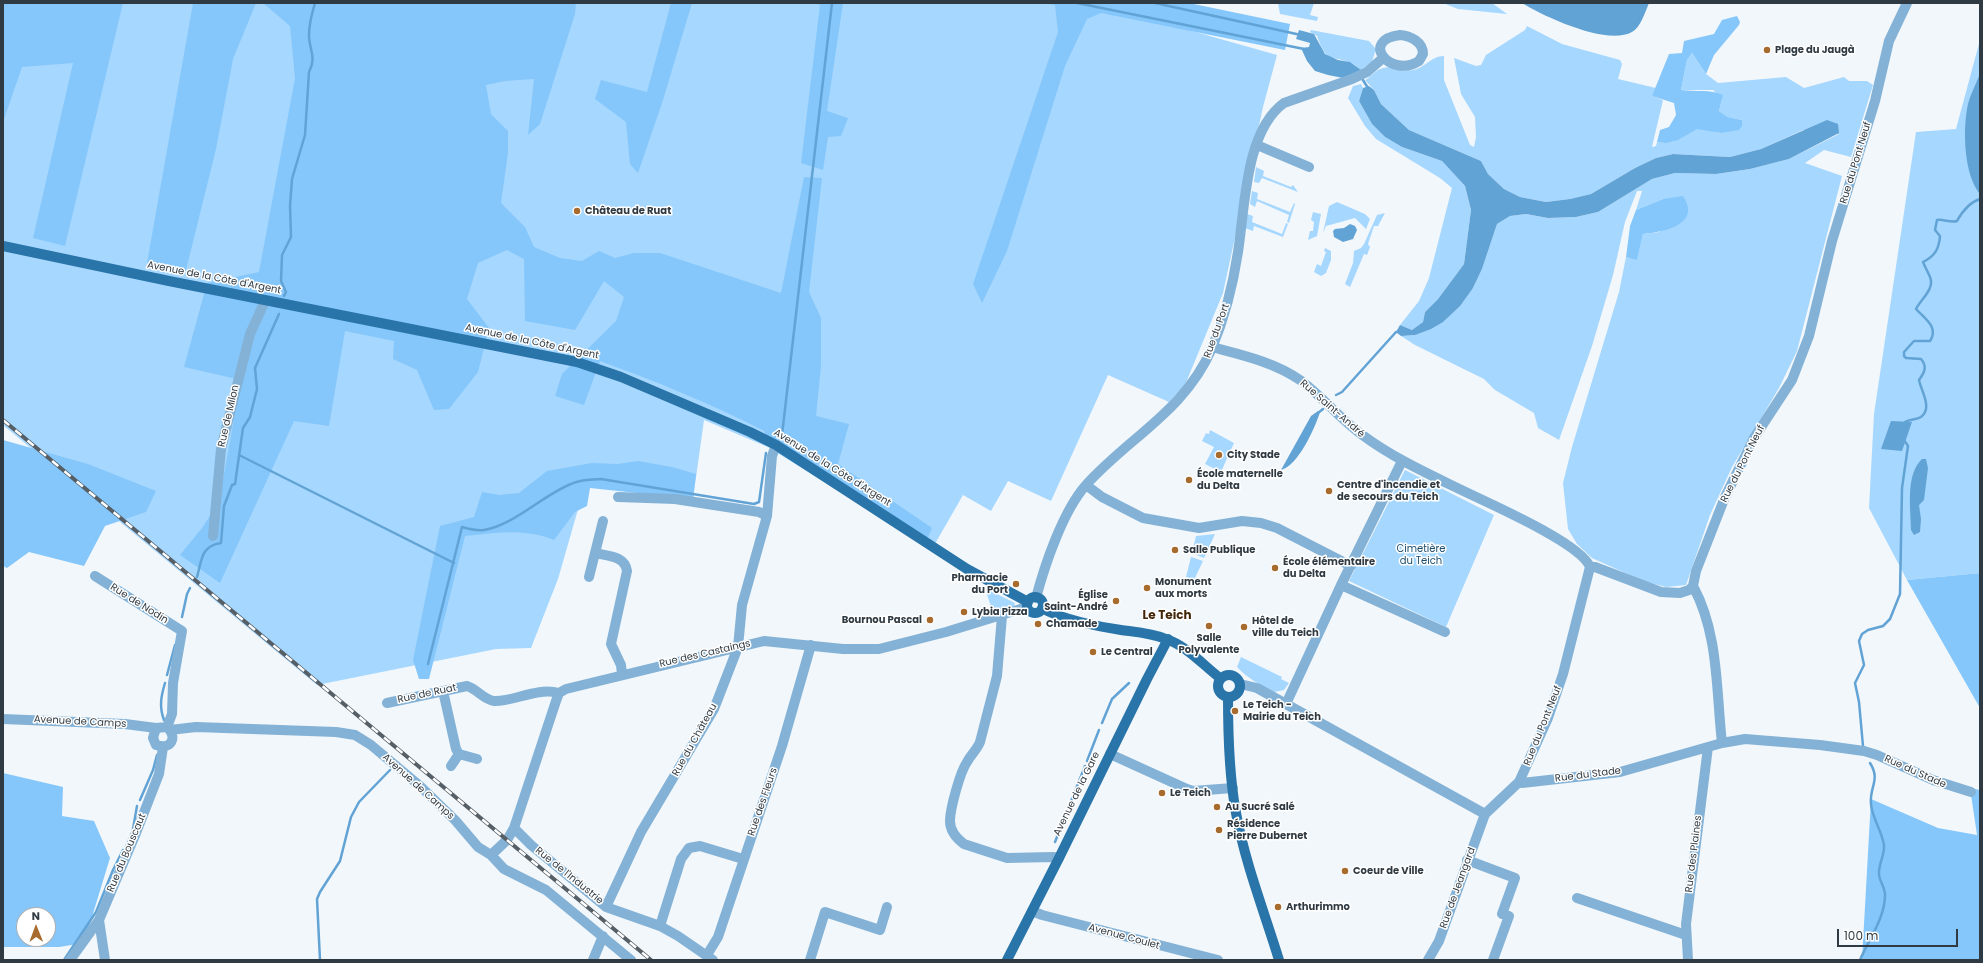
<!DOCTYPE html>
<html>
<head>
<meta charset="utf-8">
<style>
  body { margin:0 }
  #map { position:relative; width:1983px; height:963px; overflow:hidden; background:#f2f7fb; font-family:Poppins,sans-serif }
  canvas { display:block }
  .frame { position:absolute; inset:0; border:4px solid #303a42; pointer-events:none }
  .north { position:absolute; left:16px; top:907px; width:40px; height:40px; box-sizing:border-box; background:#fff; border:1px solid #acb0b3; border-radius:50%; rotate:359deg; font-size:11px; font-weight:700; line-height:16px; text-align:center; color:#303a42 }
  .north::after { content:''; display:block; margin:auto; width:14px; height:18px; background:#a76b2e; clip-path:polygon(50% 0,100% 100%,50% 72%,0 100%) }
  .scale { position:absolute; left:1837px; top:929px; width:121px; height:18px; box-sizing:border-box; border:2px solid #303a42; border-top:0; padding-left:5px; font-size:12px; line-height:14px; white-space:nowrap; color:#303a42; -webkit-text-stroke:3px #fff; paint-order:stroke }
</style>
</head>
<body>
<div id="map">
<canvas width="1983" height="963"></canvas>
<div class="frame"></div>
<div class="north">N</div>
<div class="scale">100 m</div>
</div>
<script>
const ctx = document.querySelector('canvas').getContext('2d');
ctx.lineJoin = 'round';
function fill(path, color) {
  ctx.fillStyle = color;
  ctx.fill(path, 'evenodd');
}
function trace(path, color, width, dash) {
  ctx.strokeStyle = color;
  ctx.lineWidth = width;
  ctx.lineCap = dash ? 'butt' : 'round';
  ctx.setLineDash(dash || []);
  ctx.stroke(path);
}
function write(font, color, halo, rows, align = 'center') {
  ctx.font = font + ' Poppins,sans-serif';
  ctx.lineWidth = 3;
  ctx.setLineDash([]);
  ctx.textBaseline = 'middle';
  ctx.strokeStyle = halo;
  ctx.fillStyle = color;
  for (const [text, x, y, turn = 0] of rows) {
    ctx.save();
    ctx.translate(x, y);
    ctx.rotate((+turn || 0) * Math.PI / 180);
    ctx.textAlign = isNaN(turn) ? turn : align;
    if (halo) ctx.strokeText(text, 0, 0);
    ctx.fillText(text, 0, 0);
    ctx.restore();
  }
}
const green = new Path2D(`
  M3,3H1093L1277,55L1263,107L1223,293L1185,385L1169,402L1108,375L1051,501L1008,481L991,511L963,495L932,549L770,448L704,420L693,499L585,485L558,579L531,648L496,649L317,685L3,425Z
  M1278,3H1314L1310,15L1318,17L1317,21L1280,14Z
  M1443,3H1492L1507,14L1458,9Z
  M1527,26L1562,44L1620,60L1622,64L1618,79L1656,88L1652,96L1663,100L1652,147L1656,146L1657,142C1680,144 1680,133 1696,129C1702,128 1714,132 1721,133L1742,120L1728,117L1719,111L1722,99L1713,90H1681L1687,60L1692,53L1706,74L1718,83L1786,77L1804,88L1844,77L1849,81H1867L1873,85L1851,157L1824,150L1805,163L1842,176L1797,351L1779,388L1732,467L1710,515L1686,585L1666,587L1643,581L1592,558L1577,544L1568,529L1563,483L1572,447L1619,292L1626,257L1637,259L1643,234L1660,232L1663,199L1636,210L1642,191H1637L1625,222L1613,275L1592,346L1559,440L1538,428L1534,413L1495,390L1484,379L1415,345L1401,336L1415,335L1473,288L1482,269L1497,224L1510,216L1526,214L1548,218L1576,217L1598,212L1652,179L1675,173L1716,174L1750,169L1789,159L1839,134L1803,130L1761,149L1730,157L1673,154L1656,158L1635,168L1591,194L1570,199L1546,202L1520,197L1504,189L1488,174L1481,161L1409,130L1381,104L1374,90L1365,80C1371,77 1375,70 1383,68C1392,65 1403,72 1413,70C1425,68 1431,56 1444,56V80L1470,145L1474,147L1476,137L1475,117L1461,94L1454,58L1476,66L1481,65L1486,55L1525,30Z
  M1311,30L1369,41L1376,49L1372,62L1361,70C1357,68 1356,65 1351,63C1329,54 1327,64 1317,36L1310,32Z
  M1980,40V573L1907,580L1869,508L1874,414L1916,132L1956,129Z
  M1361,84L1363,88L1359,101L1372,124L1385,137L1402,147L1442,161L1465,186L1471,210L1464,264L1438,299L1425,312L1423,322L1412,330L1400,325L1419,301L1429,278L1452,188L1440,178L1376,139L1365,126L1348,98L1353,86Z
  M1256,167L1264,171L1263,176L1291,187L1293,185L1298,192L1262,178L1259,183L1254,182Z
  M1252,191L1258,193L1257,199L1290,212L1294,203L1295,204L1289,223L1287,222L1289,215L1257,201L1255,207L1250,204Z
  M1337,202L1365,214L1370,219L1366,229L1355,218L1326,226L1323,233L1329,206Z
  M1313,212L1321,214L1317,236L1308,240L1310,231H1313L1314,222L1311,220Z
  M1385,213L1378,226H1374L1368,244L1370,247L1367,255L1364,254L1350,287L1345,284L1353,263L1354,251L1361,248L1364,244L1377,215Z
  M1247,214L1253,216L1252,222L1282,234L1286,223L1288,224L1283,237L1254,226L1253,231L1245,228Z
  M1325,248L1331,251V260L1326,273L1321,276L1314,272L1317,264L1321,266L1326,252L1324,251Z
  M1210,430L1234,443L1221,472L1205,464L1214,447L1202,441L1206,433L1209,434Z
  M1405,470L1494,515L1446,627L1349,581Z
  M1215,534L1204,558L1192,553L1196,536Z
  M1191,557L1203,561L1194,580L1186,577Z
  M985,588L1015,603L1014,606L993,613Z
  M1241,657L1282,677L1281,679L1289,683L1284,690L1274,692C1261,685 1248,679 1237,667Z`);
const forest = new Path2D(`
  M3,3H123L65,246L33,238L73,63L22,67L3,122Z
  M193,3H256L233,59L216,149L186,270L147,263Z
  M263,3H576L575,14L540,124L528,135L534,79L505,81L486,85L491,114L508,131V153L501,203L525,227L534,247L560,258L582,261L599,251L615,258L634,253H660L781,293L804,177L822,178L809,292L821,318V366L816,416L849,424L838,464L932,528L925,545L770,448L764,431C712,404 655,381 600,361L584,405L555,396L562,374L616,321L624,297L604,281L575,330L525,321L524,259L507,250L478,263L467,299L489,328L478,372L449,409L434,410L417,370L393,359L394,341L345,331L329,426L294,421L220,583L180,555L202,528L219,502L241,380L184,367L207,283L259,272L295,78L290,26Z
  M671,3H692L663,100L638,173L630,164L626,122L595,99L601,80L647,92Z
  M814,3H843L827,111L848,118L841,136L828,137L823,170L801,163L820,5Z
  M1044,3H1189L1290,24L1285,50L1101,13L1087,19L1065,66L1007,251L982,303L973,284L1058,32L1055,5Z
  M1737,16L1740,22L1739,25L1714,55L1706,74L1692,53L1687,60L1681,90C1696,92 1710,89 1723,95L1719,111L1728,117L1742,120V126L1739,130L1721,133L1697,129L1678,140L1666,143L1657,142L1660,130L1669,127L1676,115L1674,103L1652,96L1669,54L1682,53L1684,41L1714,34L1722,20Z
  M1683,196C1702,225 1663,232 1643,234L1637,260L1626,257L1630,226L1636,210L1663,199Z
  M3,440L88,464L156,491L146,512L105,526L84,566L29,552L7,568L3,566Z
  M638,461L672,467L696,474L693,499L590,488L587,506L575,512L554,540C525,528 496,533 465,536L429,679H419L413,660L440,526L474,517L482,492L499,495L519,493L547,471L592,463L618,464Z
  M1980,573V708L1907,580Z
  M3,773L63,787L62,816L94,821L110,858L84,943L59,947H3ZM24,915H48V939H24Z
  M1970,788L1980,790V960H1862L1871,799L1938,828L1977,835Z`);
const water = new Path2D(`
  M1522,3H1649C1645,12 1641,27 1632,32C1607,46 1545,17 1522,3Z
  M1299,30L1314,34L1325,54L1338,60L1350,62L1361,70L1343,78L1328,75L1315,71L1307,61L1301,48L1309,47L1310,43L1296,39Z
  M1980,73V194C1964,175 1963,132 1967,109C1969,96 1976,85 1980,73Z
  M1369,86L1374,90L1381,104L1409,130L1481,161L1488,174L1504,189L1520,197L1546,202L1570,199L1591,194L1635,168L1656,158L1673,154L1730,157L1761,149L1827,120L1838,124L1839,133L1789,159L1750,169L1716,174L1675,173L1652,179L1598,212L1576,217L1548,218L1526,214L1510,216L1497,224L1482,269L1473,288L1460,306L1443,322L1431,329L1415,335L1401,336L1396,332L1400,325L1412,330L1423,322L1425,312L1438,299L1464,264L1471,210L1465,186L1442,161L1402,147L1385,137L1372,124L1359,101L1363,88Z
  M1350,224L1355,226L1357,230L1353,239L1343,242L1334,237L1333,231L1335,229L1344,228Z
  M1318,411L1320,412C1315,428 1298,466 1281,470L1311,416Z
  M1891,421L1912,422L1902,451L1881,449Z
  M1922,459H1926L1928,468L1924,500L1919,505L1921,519L1920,532L1914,535L1911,530C1911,509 1905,475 1922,459Z`);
const stream = new Path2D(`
  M1077,3L1304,49
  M1155,3L1301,35
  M1361,77L1368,88
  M284,296L286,292L281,281L282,255L291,237L290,206L292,179L305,135L309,72C317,57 309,50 309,35C309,24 312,13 315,3
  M1336,395L1342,392L1396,332H1398
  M1318,413L1323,409
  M1905,422C1910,419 1916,420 1921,417C1933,408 1921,391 1919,380C1924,373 1928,367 1921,359L1906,358L1904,356V352L1914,341H1930C1939,327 1925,319 1916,309C1921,299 1935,289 1930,277C1928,272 1925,267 1923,262C1935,256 1939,249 1940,236L1935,230L1937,220C1944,219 1950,223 1957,221C1962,212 1970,202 1980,199
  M782,435L832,3
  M239,455L454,563
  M197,577C202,559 201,546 221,543L224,506L232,485L235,484L243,428L250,417L257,389L255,368L279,314
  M182,617L187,594L190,588
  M428,664L462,527C469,529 476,531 484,530C514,525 543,495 571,484C581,479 590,480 601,479L754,504L759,502L766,453
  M167,675L175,645
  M164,720C159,707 161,696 165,683
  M1102,723L1112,699L1129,683
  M1863,746L1859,702L1855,683L1864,665L1859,641L1862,634L1868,630L1883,626L1890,619L1900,594L1902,488L1908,446L1904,440
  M1087,761L1099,730
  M140,800L153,770L157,755
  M133,829L137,806
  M1055,842L1085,766
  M64,960L96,912L113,870L123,850
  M320,960L317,899L320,892L340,861L351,817L359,802L390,770
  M1860,960C1869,939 1885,918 1885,895C1885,886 1878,880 1879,872C1879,863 1885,854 1884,845C1882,831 1872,818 1871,804C1869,787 1881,780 1870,763`);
const minor = new Path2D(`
  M1400,35C1411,36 1423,42 1423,54L1419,61C1390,79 1359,40 1400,35Z
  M1257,145L1309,167
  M1212,347C1242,355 1274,362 1300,380C1322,396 1339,418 1361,434C1389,455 1420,470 1451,485C1479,499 1581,542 1590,567
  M1086,485L1102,497L1143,518L1199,528L1242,521L1261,523L1277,528L1351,566
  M618,497L675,499L759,512L767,516
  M213,536L221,449L250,334L265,301
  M595,553C608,556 625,556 627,571L611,644L621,665L622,674
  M1590,567H1595L1661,592L1680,593L1689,590L1693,586L1696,571L1725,497L1754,438L1792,380L1809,336L1832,241L1875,101L1889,41L1907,3
  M95,576L182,631L173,683L172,714L167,727
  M589,577L603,521
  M1341,585L1445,632
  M1693,586C1719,634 1716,690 1722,743
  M1036,598C1045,564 1063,511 1086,485C1129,437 1185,411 1212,348C1225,317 1233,285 1238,252C1245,208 1245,131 1284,103L1352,79L1367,72L1383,58
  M1002,616L997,676L980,742C977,750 971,754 967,762C960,772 950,809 950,821C950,830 956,838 964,844L1007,858L1053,857L1059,858
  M1240,684L1257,688L1485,814
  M443,691L456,749L459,754L477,759
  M387,703L467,686C477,689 484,700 494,701C514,702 536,687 559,693
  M1286,704L1341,585L1402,461
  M3,719L125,724L156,728L167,727C178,738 171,750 156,745L153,738L156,728
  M170,730L196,727L336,732L355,735L371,745L420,786L455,820L478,847L491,855L504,869L546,890L631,960
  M1110,754L1187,789L1193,791L1233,788
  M451,766L459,754
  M1519,782L1522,783L1620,772L1722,743L1745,739L1820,745L1864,751L1877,755L1933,780L1971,792
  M514,828L531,845L606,907L660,926L678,936L713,960
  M491,855L507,840L514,828L556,701L559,693L566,689L764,641L843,649H879L946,632L1027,607
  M1467,860L1515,878L1502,914L1509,916L1493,960
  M1577,898L1686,935
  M606,907L641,832L714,709L738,647L742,605L767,516L772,456L776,445
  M1032,911L1042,915L1218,960
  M660,926L681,859L689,848L700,846L743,859
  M707,955L718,937L782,746L811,645
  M70,960L99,920
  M105,960L99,920L136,833L159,774L163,747
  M593,960L603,936
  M810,960L825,912L880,930L887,907
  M1428,960L1439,941L1485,814L1519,782L1548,718L1563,674L1590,567
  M1688,960L1686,924L1708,747`);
const major = new Path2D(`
  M3,246L169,281L577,362L621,377L750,432L776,445L967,569L1028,602
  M1027 605a8 8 0 1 1 16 0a8 8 0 1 1-16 0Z
  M1042,608C1060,619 1100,627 1121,630C1136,632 1152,633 1166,639C1187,646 1203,665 1220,678
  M1218 686a11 11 0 1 1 22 0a11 11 0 1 1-22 0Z
  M1228,697C1228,735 1229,776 1236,813C1245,863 1264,911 1279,960
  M1007,960L1059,858L1147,679L1168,639`);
const rail = new Path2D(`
  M3,420L651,960`);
const markers = [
  [1767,50,4,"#a76b2e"],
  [577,211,4,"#a76b2e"],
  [1219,455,4,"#a76b2e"],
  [1189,480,4,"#a76b2e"],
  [1329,491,4,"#a76b2e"],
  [1175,550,4,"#a76b2e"],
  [1275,568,4,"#a76b2e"],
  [1016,584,4,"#a76b2e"],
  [1147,588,4,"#a76b2e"],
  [1116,601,4,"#a76b2e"],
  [964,612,4,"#a76b2e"],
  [930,620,4,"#a76b2e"],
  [1038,624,4,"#a76b2e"],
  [1209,626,4,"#a76b2e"],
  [1244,627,4,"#a76b2e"],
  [1093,652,4,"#a76b2e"],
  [1235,711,4,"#a76b2e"],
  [1162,793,4,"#a76b2e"],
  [1217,807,4,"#a76b2e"],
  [1219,830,4,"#a76b2e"],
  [1345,871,4,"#a76b2e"],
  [1278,907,4,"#a76b2e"]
];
const poiNames = [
  ["Plage du Jaugà",1775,50],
  ["Château de Ruat",585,211],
  ["City Stade",1227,455],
  ["École maternelle",1197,474],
  ["du Delta",1197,486],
  ["Centre d'incendie et",1337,485],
  ["de secours du Teich",1337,497],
  ["Salle Publique",1183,550],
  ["École élémentaire",1283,562],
  ["du Delta",1283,574],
  ["Pharmacie",1008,578,"right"],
  ["du Port",1008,590,"right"],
  ["Monument",1155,582],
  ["aux morts",1155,594],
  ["Église",1108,595,"right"],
  ["Saint-André",1108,607,"right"],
  ["Lybia Pizza",972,612],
  ["Bournou Pascal",922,620,"right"],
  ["Hôtel de",1252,621],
  ["ville du Teich",1252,633],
  ["Chamade",1046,624],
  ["Salle",1209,638,"center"],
  ["Polyvalente",1209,650,"center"],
  ["Le Central",1101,652],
  ["Le Teich -",1243,705],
  ["Mairie du Teich",1243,717],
  ["Le Teich",1170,793],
  ["Au Sucré Salé",1225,807],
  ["Résidence",1227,824],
  ["Pierre Dubernet",1227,836],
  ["Coeur de Ville",1353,871],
  ["Arthurimmo",1286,907]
];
const streetNames = [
  ["Rue du Pont Neuf",1856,163,-73],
  ["Avenue de la Côte d'Argent",214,278,11],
  ["Rue du Port",1217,331,-70],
  ["Avenue de la Côte d'Argent",532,342,12],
  ["Rue Saint-André",1332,409,41],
  ["Rue de Milon",229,416,-77],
  ["Rue du Pont Neuf",1743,464,-63],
  ["Avenue de la Côte d'Argent",832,468,32],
  ["Rue de Nodin",139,604,32],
  ["Rue des Castaings",705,654,-13],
  ["Rue de Ruat",427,694,-12],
  ["Avenue de Camps",80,722,3],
  ["Rue du Pont Neuf",1543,726,-68],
  ["Rue du Château",695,740,-61],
  ["Rue du Stade",1915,772,24],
  ["Rue du Stade",1588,775,-7],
  ["Avenue de Camps",418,787,42],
  ["Avenue de la Gare",1077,794,-64],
  ["Rue des Fleurs",763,802,-71],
  ["Rue du Bouscaut",127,853,-67],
  ["Rue des Plaines",1694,854,-83],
  ["Rue de l'Industrie",569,876,39],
  ["Rue de Jeangard",1458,888,-70],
  ["Avenue Coulet",1124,937,15]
];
const parkNames = [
  ["Cimetière",1421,549],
  ["du Teich",1421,561]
];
const quarterNames = [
  ["Le Teich",1167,616]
];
fill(green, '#a6d7ff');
fill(forest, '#85c7fb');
fill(water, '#62a3d5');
trace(stream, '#62a3d5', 2.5);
trace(minor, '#84b2d6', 10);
trace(major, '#2974a8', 10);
trace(rail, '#565f66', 4);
trace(rail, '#fff', 2.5, [8]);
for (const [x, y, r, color] of markers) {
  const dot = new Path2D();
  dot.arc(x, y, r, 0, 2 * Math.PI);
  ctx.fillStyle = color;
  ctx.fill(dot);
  trace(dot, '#fff', 1.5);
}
write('bold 10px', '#303a42', '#fff', poiNames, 'left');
write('10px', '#303a42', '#fff', streetNames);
write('10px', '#1b4c6e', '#fff', parkNames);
write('bold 12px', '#432608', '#fff', quarterNames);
</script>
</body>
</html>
